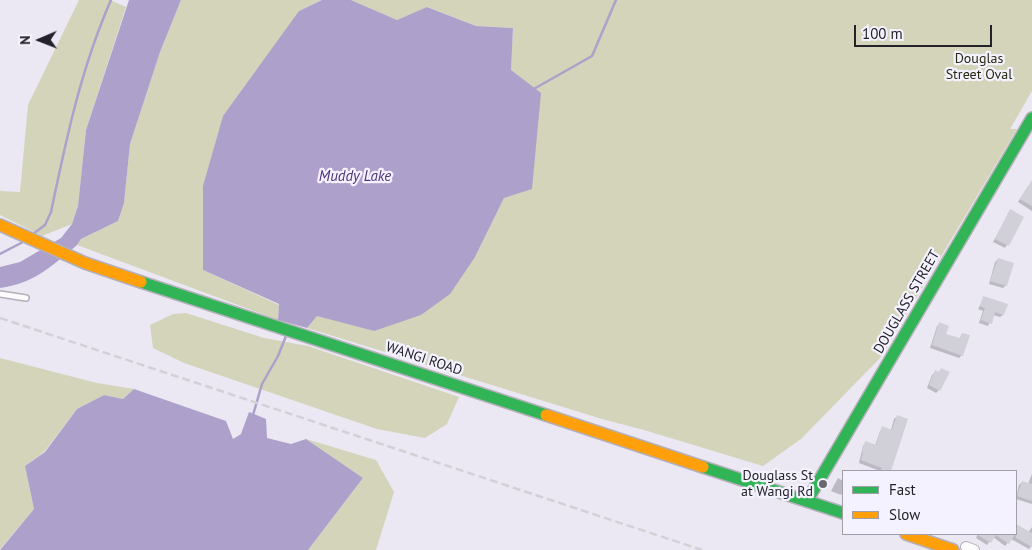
<!DOCTYPE html>
<html>
<head>
<meta charset="utf-8">
<style>
  body { margin:0 }
  #map { position:relative; width:1032px; height:550px; overflow:hidden; background:#ebe8f4; font-family:"PT Sans",sans-serif }
  canvas { display:block }
  .legend { position:absolute; left:842px; top:470px; width:175px; height:65px; box-sizing:border-box; background:#f5f2ff; border:1px solid #a19ea9; margin:0; padding:6px 9px; list-style:none; font-size:15px; color:#232129 }
  .legend li { display:flex; align-items:center; gap:10px; height:25px }
  .legend b { width:25px; border:1px solid #a19ea9 }
  .north { position:absolute; left:15px; top:15px; width:50px; height:50px; -webkit-text-stroke:4px #f5f2ff; paint-order:stroke; rotate:269deg; font-size:14px; font-weight:700; line-height:20px; text-align:center; color:#232129 }
  .north::after { content:''; display:block; margin:auto; width:18px; height:22px; background:#232129; clip-path:polygon(50% 0,100% 100%,50% 72%,0 100%) }
  .scale { position:absolute; left:854px; top:25px; width:138px; height:22px; box-sizing:border-box; border:2px solid #232129; border-top:0; padding-left:6px; font-size:15px; line-height:18px; white-space:nowrap; color:#232129; -webkit-text-stroke:4px #f5f2ff; paint-order:stroke }
</style>
</head>
<body>
<div id="map">
<canvas width="1032" height="550"></canvas>
<ul class="legend">
<li><b style="height:6px;background:#30b455"></b>Fast</li>
<li><b style="height:6px;background:#ff9f0a"></b>Slow</li>
</ul>
<div class="north">N</div>
<div class="scale">100 m</div>
</div>
<script>
const ctx = document.querySelector('canvas').getContext('2d');
ctx.lineJoin = 'round';
function fill(path, color) {
  ctx.fillStyle = color;
  ctx.fill(path, 'evenodd');
}
function trace(path, color, width, dash) {
  ctx.strokeStyle = color;
  ctx.lineWidth = width;
  ctx.lineCap = dash ? 'butt' : 'round';
  ctx.setLineDash(dash || []);
  ctx.stroke(path);
}
function write(font, color, halo, rows, align = 'center') {
  ctx.font = font + ' "PT Sans",sans-serif';
  ctx.lineWidth = 4.5;
  ctx.setLineDash([]);
  ctx.textBaseline = 'middle';
  ctx.strokeStyle = halo;
  ctx.fillStyle = color;
  for (const [text, x, y, turn = 0] of rows) {
    ctx.save();
    ctx.translate(x, y);
    ctx.rotate((+turn || 0) * Math.PI / 180);
    ctx.textAlign = isNaN(turn) ? turn : align;
    if (halo) ctx.strokeText(text, 0, 0);
    ctx.fillText(text, 0, 0);
    ctx.restore();
  }
}
const green = new Path2D(`
  M79,0H110L126,7L86,130L78,206L72,224L42,236L0,215V191L20,192L28,105Z
  M181,0H322L299,11L203,270L279,305L278,320L77,245L81,239L118,221L124,203L130,144L160,52Z
  M351,0H1032V91L1010,129H1017L881,357L801,439L763,466L644,430L602,419L307,328L317,315L374,331L475,257L504,198L513,28L476,26L428,7L397,20Z
  M186,313L264,338L308,346L459,397L447,424L425,438L377,429L184,363L153,348L150,325L173,314Z
  M0,358L97,383L134,389L123,399L104,395L77,409L44,452L25,466L34,509L0,549Z
  M306,439L376,460L394,492L376,550H308L363,478Z`);
const water = new Path2D(`
  M129,0H181L160,52L130,144L124,203L118,221L81,239L77,245C52,266 33,284 0,288V267L20,262L61,238L72,224L78,206L86,130Z
  M322,0H351L397,20L427,7L476,26L513,28L511,70L541,93L532,189L504,198L475,257L450,294L421,315L374,331L317,316L307,328L278,320L279,304L203,270V186L223,116L299,11Z
  M134,389L226,421L233,439L241,434L249,412L266,419L267,438L291,444L306,439L363,478L308,550H0L34,509L25,466L45,452L77,409L104,395L123,399Z`);
const shadow = new Path2D(`
  M1032,185V211L1018,202L1028,186Z
  M1010,211L1023,217L1005,248L993,242Z
  M998,259L1006,285L1003,288L989,284L995,262Z
  M984,298L1003,315L1000,317L993,315L988,326L979,323L983,311L978,309Z
  M940,324L945,335L959,339L962,334V355L959,358L930,348L937,326Z
  M941,370L939,390L936,393L927,388L932,375L935,372L937,373Z
  M897,417L906,419L890,471H880L859,463L863,446L866,443L875,446L880,431L883,428L891,430L894,419Z
  M1032,474V504L1016,499L1019,485L1022,482L1028,484Z
  M838,478L843,481V493L841,495L831,491Z
  M1016,526L1028,533L1032,527V545L1029,549L1011,539L1005,546L993,537L987,545L976,538L978,534H1016Z`);
const stream = new Path2D(`
  M532,90L592,56L616,0
  M33,234L45,225L51,212C66,140 81,68 111,0
  M0,254L23,242
  M253,415L262,384L278,356L286,336`);
const building = new Path2D(`
  M1032,180V206L1020,199Z
  M1010,209L1024,217L1009,246L995,239Z
  M998,258L1014,263L1007,286L990,281Z
  M983,296L1008,304L1004,315L995,312L992,324L981,320L985,308L980,306Z
  M939,322L949,326L946,334L960,338L962,333L970,335L963,356L932,345Z
  M941,368L950,372L940,391L929,385L935,370L939,372Z
  M897,415L908,419L891,471H880L882,468L861,460L863,452H862L865,441L876,445L882,426L892,430Z
  M1022,481L1032,484V501L1017,496Z
  M1016,524L1032,533V547L1016,538Z
  M976,534H1015L1009,544L996,535L991,543Z`);
const lane = new Path2D(`
  M0,294L26,298`);
const street = new Path2D(`
  M966,547L974,550`);
const fast = new Path2D(`
  M141,282L546,415
  M703,467L843,513
  M807,501L1032,118`);
const slow = new Path2D(`
  M0,225L85,263L141,282
  M546,415L703,467
  M906,534L953,550`);
const rail = new Path2D(`
  M0,318L702,550`);
const markers = [
  [823,484,5,"#696770"]
];
const parkNames = [
  ["Douglas",979,59],
  ["Street Oval",979,75]
];
const streetNames = [
  ["DOUGLASS STREET",907,302,-60],
  ["WANGI ROAD",424,359,18]
];
const poiNames = [
  ["Douglass St",813,476],
  ["at Wangi Rd",813,492]
];
const waterNames = [
  ["Muddy Lake",355,177]
];
fill(green, '#d3d4b9');
fill(water, '#ada1cb');
fill(shadow, '#0003');
trace(stream, '#ada1cb', 2.5);
fill(building, '#d1cfd7');
trace(lane, '#b3b0ba', 8);
trace(street, '#b3b0ba', 12);
trace(fast, '#b3b0ba', 14);
trace(slow, '#b3b0ba', 14);
trace(lane, '#fcfcfd', 5);
trace(street, '#fcfcfd', 10);
trace(fast, '#30b455', 11);
trace(slow, '#ff9f0a', 11);
trace(rail, '#d2d1d5', 2.5, [8, 4]);
for (const [x, y, r, color] of markers) {
  const dot = new Path2D();
  dot.arc(x, y, r, 0, 2 * Math.PI);
  ctx.fillStyle = color;
  ctx.fill(dot);
  trace(dot, '#f5f2ff', 2);
}
write('14px', '#292b10', '#f5f2ff', parkNames);
write('14px', '#232129', '#f5f2ff', streetNames);
write('14px', '#232129', '#f5f2ff', poiNames, 'right');
write('italic 15px', '#4c3578', '#f5f2ff', waterNames);
</script>
</body>
</html>
